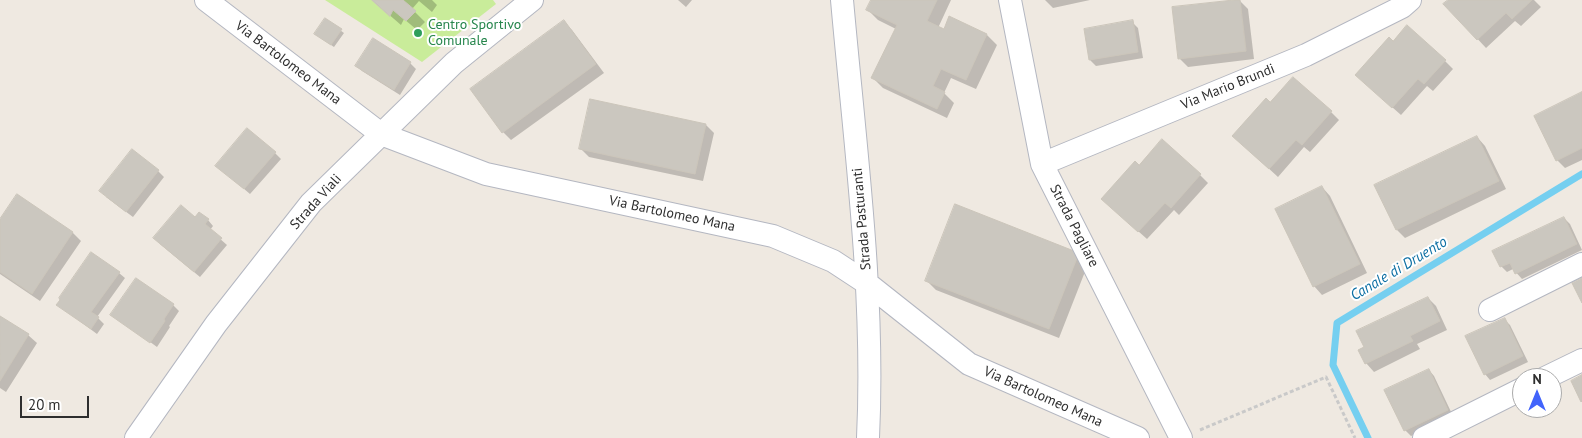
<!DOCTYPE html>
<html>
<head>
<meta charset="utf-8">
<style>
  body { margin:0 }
  #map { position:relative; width:1582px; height:438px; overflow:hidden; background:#efe9e1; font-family:"PT Sans",sans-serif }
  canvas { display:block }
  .north { position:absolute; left:1512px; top:368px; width:50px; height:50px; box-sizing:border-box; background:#fff; border:1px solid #ababab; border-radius:50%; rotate:0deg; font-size:14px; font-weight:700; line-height:20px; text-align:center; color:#2e2e2e }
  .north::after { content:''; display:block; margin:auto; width:18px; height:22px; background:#4264fb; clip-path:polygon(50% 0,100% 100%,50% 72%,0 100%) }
  .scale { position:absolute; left:20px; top:396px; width:69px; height:22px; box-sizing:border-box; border:2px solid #2e2e2e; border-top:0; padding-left:6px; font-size:15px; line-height:18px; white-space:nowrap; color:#2e2e2e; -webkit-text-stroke:4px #fff; paint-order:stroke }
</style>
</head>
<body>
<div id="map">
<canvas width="1582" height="438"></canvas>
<div class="north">N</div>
<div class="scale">20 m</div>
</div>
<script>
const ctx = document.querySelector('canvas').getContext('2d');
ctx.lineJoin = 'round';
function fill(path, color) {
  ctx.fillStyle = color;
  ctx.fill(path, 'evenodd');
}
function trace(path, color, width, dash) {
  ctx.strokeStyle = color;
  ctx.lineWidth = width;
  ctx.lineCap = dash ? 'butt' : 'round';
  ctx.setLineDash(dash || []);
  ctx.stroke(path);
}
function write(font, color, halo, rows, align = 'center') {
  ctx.font = font + ' "PT Sans",sans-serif';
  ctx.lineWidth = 4;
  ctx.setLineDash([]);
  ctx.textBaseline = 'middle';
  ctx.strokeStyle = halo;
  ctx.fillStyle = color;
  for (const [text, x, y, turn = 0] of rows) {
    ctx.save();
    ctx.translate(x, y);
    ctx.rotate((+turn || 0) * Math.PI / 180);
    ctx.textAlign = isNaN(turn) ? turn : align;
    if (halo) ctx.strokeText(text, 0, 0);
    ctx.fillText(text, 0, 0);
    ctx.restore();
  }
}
const pitch = new Path2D(`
  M325,0H493L496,4L422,62Z`);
const shadow = new Path2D(`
  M372,0H432L437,5L432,12L419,1L412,9L425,22L417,30L404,19L401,25Z
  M678,0H692L686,7Z
  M873,0H951L938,28L944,31L950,18L987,35L997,45L976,89L951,78L944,93L954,103L947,118L883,88L873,78L896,29L878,20L868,10Z
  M1045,0H1090L1053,8Z
  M1450,0H1534L1541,7L1521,26L1515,21L1486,48L1445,4Z
  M1240,1L1248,9L1254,59L1188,67L1180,59Z
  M326,20L344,33L334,47L319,37Z
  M564,22L572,30L604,73L511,140L503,132Z
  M1132,22L1138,28L1143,58L1096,66L1090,60L1085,30Z
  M373,39L410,63L416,69L400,95L362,71L357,66Z
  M1393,43L1445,61L1453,69L1433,91L1427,86L1401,115L1356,75Z
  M1582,94V160L1565,168L1557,160Z
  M1270,104L1331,112L1339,120L1310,152L1304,147L1278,177L1242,144Z
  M706,125L714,133L703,181L589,157L581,149Z
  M1477,137L1485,146L1506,189L1405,238L1397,230L1376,186Z
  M275,153L281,159L250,194L223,171Z
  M1140,167L1200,175L1208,183L1179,215L1174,210L1147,239L1111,207Z
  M158,171L164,177L133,217L106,197Z
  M1322,187L1330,196L1367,273L1322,295L1314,286Z
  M17,196L73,233L81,241L40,301L0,274V221Z
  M1564,218L1570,224L1582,250L1522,279L1513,269L1507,272L1501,266Z
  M208,220L213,226L210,230L227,245L200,277L160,244Z
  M1079,254L1088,264L1059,338L936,290L926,280Z
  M119,273L125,278L97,317L104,324L97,334L58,305Z
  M1428,298L1436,306L1447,330L1417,344L1420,349L1374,372L1366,363Z
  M173,305L179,311L169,326L170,327L157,347L112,314Z
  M0,317L28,335L37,343L6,392L0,388Z
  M1504,319L1510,325L1528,362L1490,380L1485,374Z
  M1429,370L1434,376L1453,416L1411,436L1405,430Z`);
const stream = new Path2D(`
  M1368,438L1333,365L1337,323L1582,174`);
const building = new Path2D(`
  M372,0H403L416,11L406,21L393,10L390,16Z
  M871,0H937L927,21L944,29L949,16L987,34L966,80L941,69L933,86L945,92L937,109L871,78L897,25L866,10Z
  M1234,0H1240L1246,51L1178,59L1172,7Z
  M1448,0H1532L1512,19L1506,13L1477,40L1443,4Z
  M325,18L342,29L331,45L314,34Z
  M564,20L596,64L502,133L470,89Z
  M1133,20L1138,52L1089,60L1084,29Z
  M1407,25L1446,60L1424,84L1418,79L1392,108L1355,75L1389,37L1393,41Z
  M373,38L411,62L394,90L355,66Z
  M1293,77L1332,111L1302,145L1296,140L1269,169L1232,136L1266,98L1270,102Z
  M1582,92V148L1556,161L1534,116Z
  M590,99L706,124L695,174L579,149Z
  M247,128L276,152L244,189L215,166Z
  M1477,136L1499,181L1396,230L1374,185Z
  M1162,139L1201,174L1171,208L1165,203L1138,232L1101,199L1135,161L1139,165Z
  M132,149L159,170L126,212L99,191Z
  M1322,186L1360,264L1313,287L1275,209Z
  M17,194L73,232L32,294L0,272V219Z
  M955,204L1079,253L1049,329L925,281Z
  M181,205L195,217L199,212L209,219L205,224L222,238L194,272L153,238Z
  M1564,217L1577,244L1515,274L1510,263L1500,267L1492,251Z
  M91,252L120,272L91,312L99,317L91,329L56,305L60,300L59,298Z
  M136,278L174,304L164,319L165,321L150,343L110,315Z
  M1582,278V303L1572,283Z
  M1428,297L1440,321L1410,336L1413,341L1365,364L1358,350L1364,347L1356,331Z
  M0,316L29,334L0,381Z
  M1505,318L1523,356L1484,375L1465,336Z
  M1429,369L1448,410L1404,431L1384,390Z
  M1582,375V401L1581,402L1571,381Z`);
const path = new Path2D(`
  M1200,430L1326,377L1355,438`);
const minor = new Path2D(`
  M206,0L381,134L486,174L773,236L833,261L868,284L969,364L1138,438
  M842,0C855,146 875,292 868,438
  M1010,0L1042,164L1181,438
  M1042,164L1306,55L1402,7L1410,0
  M1490,310L1582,264
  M1545,378L1582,360
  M136,438L216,324L311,203L454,63L532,0
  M1424,438L1522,389`);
const markers = [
  [418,33,5,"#2e9e5b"]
];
const leisureNames = [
  ["Centro Sportivo",428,25],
  ["Comunale",428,41]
];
const streetNames = [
  ["Via Bartolomeo Mana",288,63,37],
  ["Via Mario Brundi",1228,87,-22],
  ["Strada Viali",316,202,-48],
  ["Via Bartolomeo Mana",672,214,12],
  ["Strada Pasturanti",862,219,-95],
  ["Strada Pagliare",1074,226,63],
  ["Via Bartolomeo Mana",1043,397,24]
];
const waterNames = [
  ["Canale di Druento",1399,269,-31]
];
fill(pitch, '#c9ec9a');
fill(shadow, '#0003');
trace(stream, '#75cff0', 7);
fill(building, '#cbc7bf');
trace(building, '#cbc5ba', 1);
trace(minor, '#b4b7c1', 24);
trace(path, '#c9c9c9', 3, [4, 2.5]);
trace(minor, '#fff', 22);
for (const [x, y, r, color] of markers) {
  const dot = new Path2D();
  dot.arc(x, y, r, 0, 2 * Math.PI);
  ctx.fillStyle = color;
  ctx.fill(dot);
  trace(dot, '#fff', 2);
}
write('14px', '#27864d', '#fff', leisureNames, 'left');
write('14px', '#2e2e2e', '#fff', streetNames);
write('italic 15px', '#0d6fa3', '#fff', waterNames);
</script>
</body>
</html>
